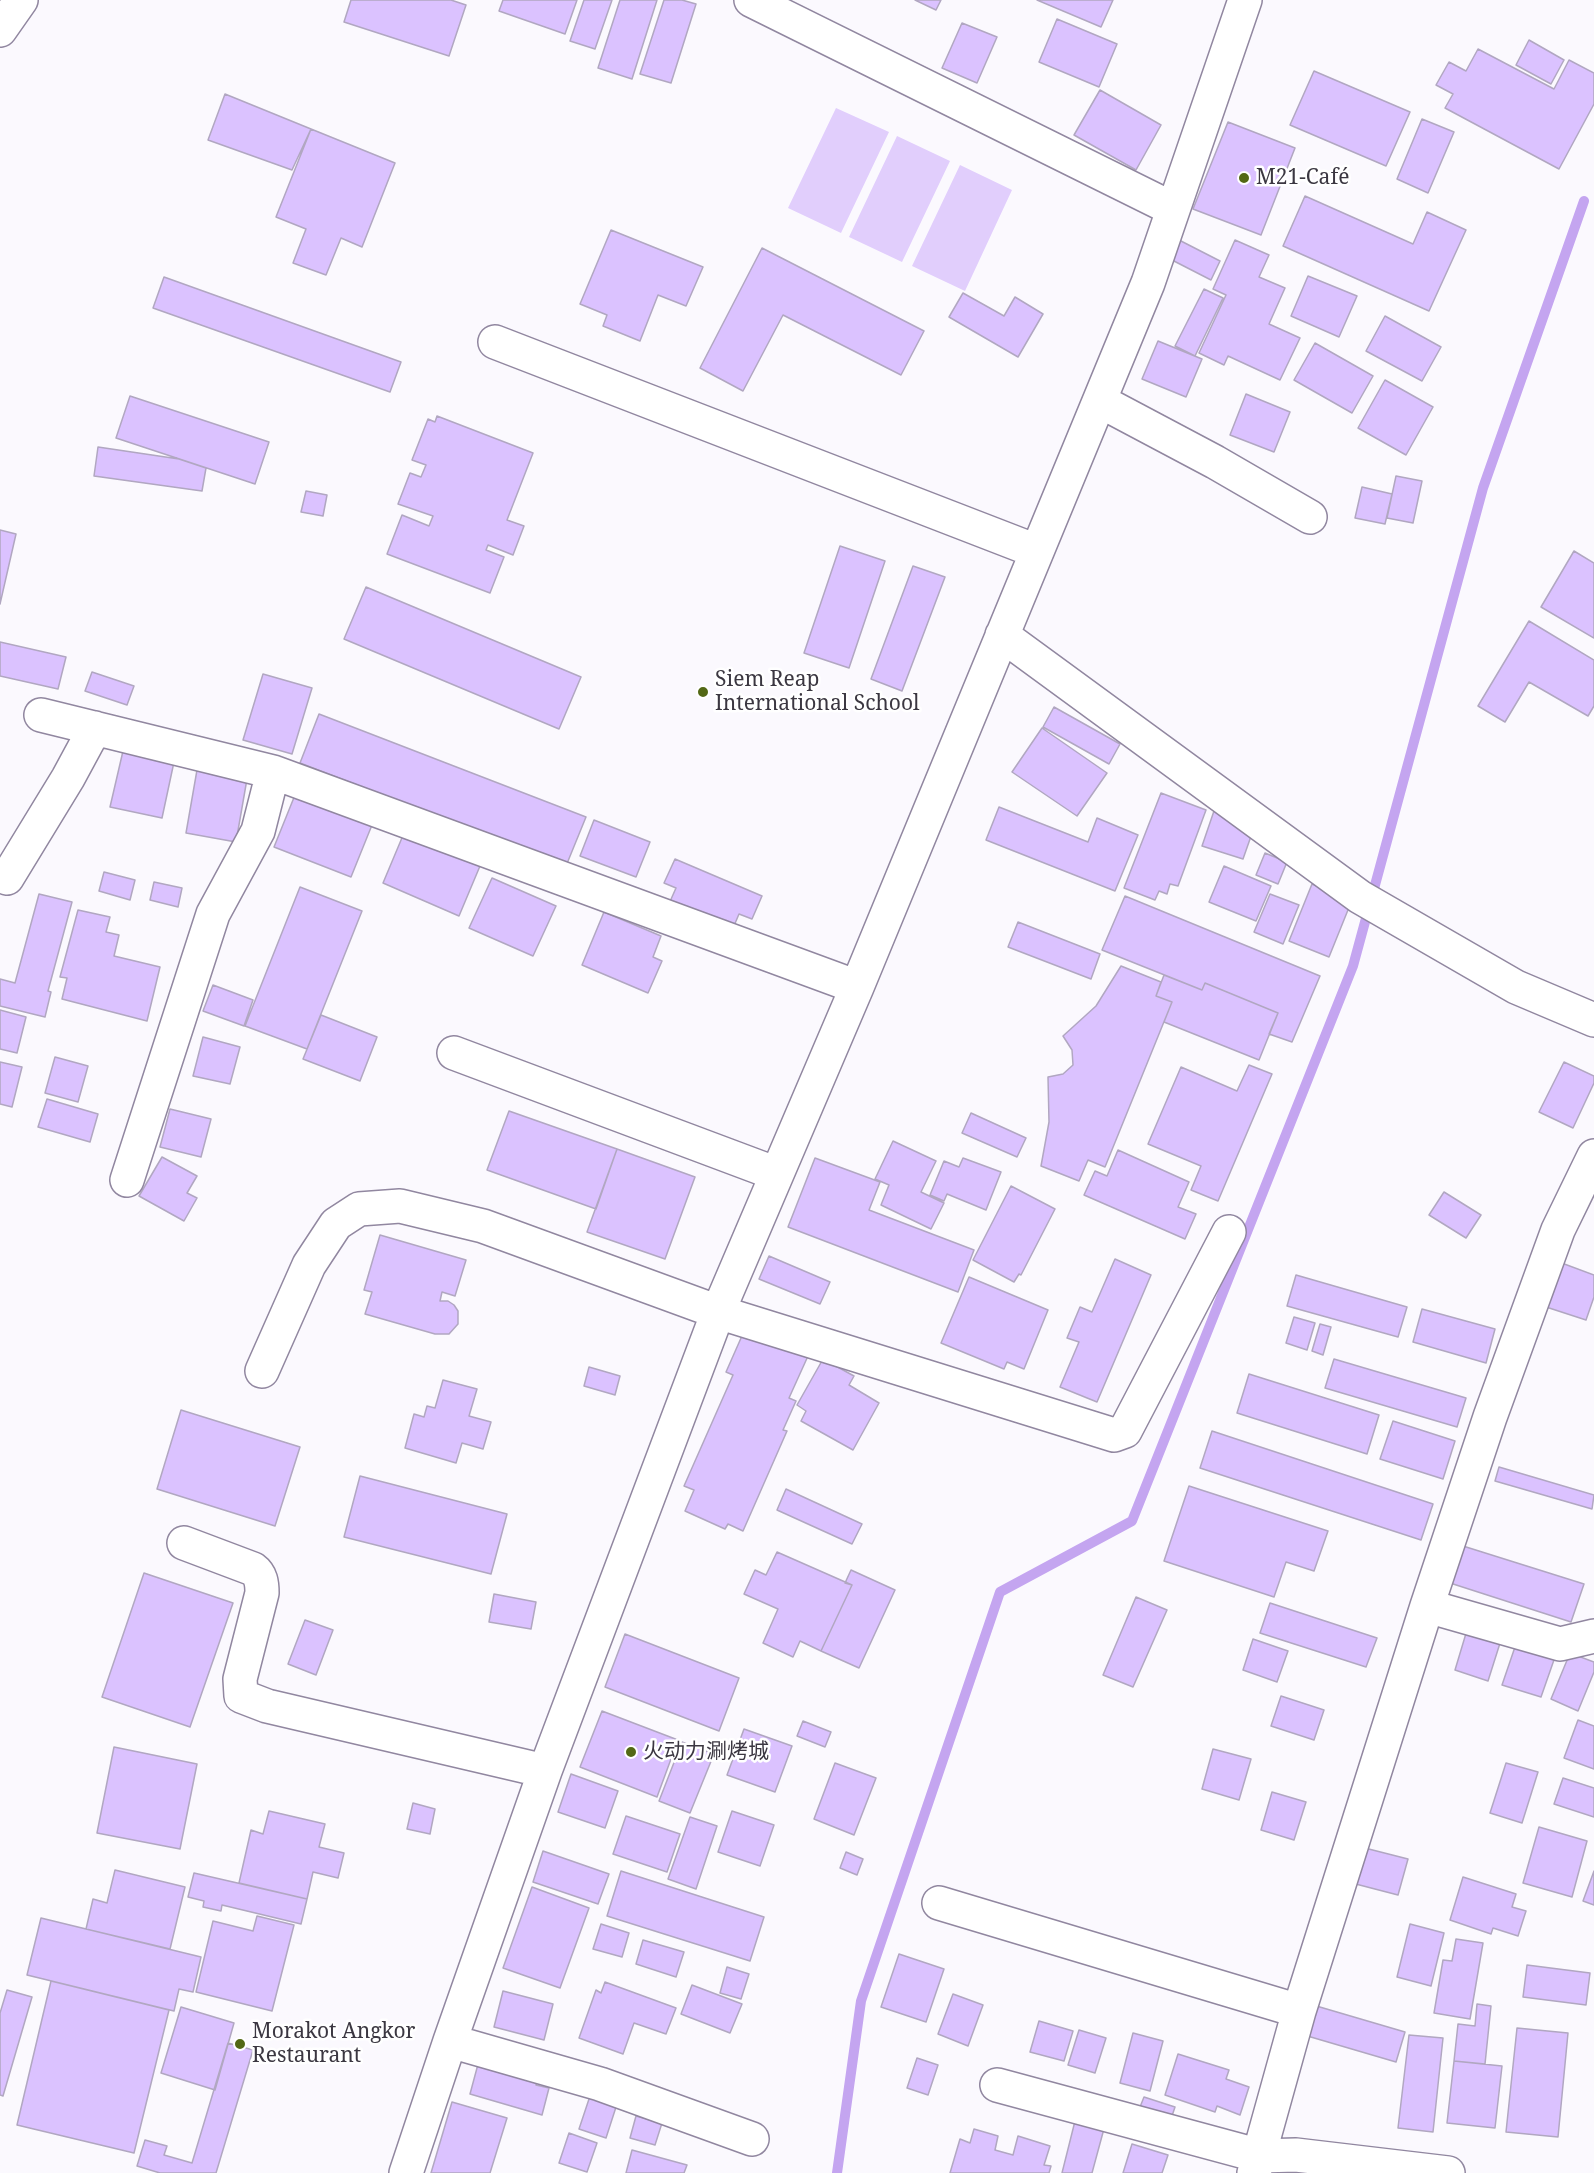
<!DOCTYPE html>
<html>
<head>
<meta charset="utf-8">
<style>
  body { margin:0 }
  canvas { display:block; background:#fbf9fe }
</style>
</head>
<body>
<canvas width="1594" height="2173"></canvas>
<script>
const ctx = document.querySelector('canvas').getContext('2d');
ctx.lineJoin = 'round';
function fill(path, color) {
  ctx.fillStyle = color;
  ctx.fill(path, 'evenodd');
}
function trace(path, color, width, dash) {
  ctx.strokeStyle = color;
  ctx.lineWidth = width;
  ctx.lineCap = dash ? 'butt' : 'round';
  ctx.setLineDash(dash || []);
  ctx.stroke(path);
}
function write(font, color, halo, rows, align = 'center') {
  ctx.font = font + ' "Noto Serif","Noto Sans SC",serif';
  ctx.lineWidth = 5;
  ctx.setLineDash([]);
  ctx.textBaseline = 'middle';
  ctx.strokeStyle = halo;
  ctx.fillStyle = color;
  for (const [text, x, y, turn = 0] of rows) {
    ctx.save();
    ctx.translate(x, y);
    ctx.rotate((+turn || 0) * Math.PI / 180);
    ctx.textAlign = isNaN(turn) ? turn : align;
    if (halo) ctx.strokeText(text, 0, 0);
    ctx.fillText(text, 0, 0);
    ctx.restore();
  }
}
const green = new Path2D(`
  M836,108L889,132L841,233L788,208Z
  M897,136L950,161L902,262L849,237Z
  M960,165L1012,190L965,291L912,266Z`);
const stream = new Path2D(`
  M837,2173L861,2001L1000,1592L1132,1521L1353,966L1483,488L1584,201`);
const building = new Path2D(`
  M351,0H451L466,5L449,56L344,22Z
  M503,0H577L565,34L499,11Z
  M584,0H612L595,49L570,41Z
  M620,0H657L632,79L598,68Z
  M664,0H682L696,4L671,83L640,74Z
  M915,0H941L936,10Z
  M1037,0H1113L1101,27Z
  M1057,19L1117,44L1099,87L1039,62Z
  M962,23L997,37L977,83L942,68Z
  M1529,40L1564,60L1551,84L1516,65Z
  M1478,49L1554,89L1569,60L1594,73V104L1559,169L1445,108L1453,94L1436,85L1449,62L1466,71Z
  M1314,71L1410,112L1386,166L1290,125Z
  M1100,90L1161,125L1136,170L1074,135Z
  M225,94L311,129L292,170L208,140Z
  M1422,119L1454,132L1428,193L1397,179Z
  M1228,122L1295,148L1261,235L1193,209Z
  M311,129L395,163L362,247L341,238L326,275L293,263L306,229L276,217Z
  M1305,196L1413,244L1427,212L1466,230L1429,311L1283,246Z
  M611,230L703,267L686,306L658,295L640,341L603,326L607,315L580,304Z
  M1179,240L1220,261L1211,280L1170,259Z
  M1235,240L1269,255L1259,277L1285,288L1269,324L1300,338L1280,380L1228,356L1224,365L1199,353L1226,295L1213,289Z
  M762,248L924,331L901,375L783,315L743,391L700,368Z
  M1308,276L1357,296L1339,337L1291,316Z
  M164,277L401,362L390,392L153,308Z
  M1204,289L1223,298L1195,356L1175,346Z
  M963,293L1004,316L1015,297L1043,314L1018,357L949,317Z
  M1385,316L1441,347L1422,381L1366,351Z
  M1158,341L1202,359L1186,397L1142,379Z
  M1315,343L1373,376L1352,413L1294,380Z
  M1385,380L1433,407L1406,455L1358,428Z
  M1246,394L1290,412L1274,452L1230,435Z
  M130,396L269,442L255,484L116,438Z
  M437,416L533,453L507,520L524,526L513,555L488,545L486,550L504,557L490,593L387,554L402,515L429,526L433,516L398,504L410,473L421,477L426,465L412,460L428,419L435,422Z
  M98,447L179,459L206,468L202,491L94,476Z
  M1396,476L1422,481L1413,523L1387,518Z
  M1362,487L1392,494L1385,524L1355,518Z
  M306,491L327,495L323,516L301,512Z
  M0,530L16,534L0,604Z
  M840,546L885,561L849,668L804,653Z
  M1574,551L1594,563V638L1541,607Z
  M913,566L945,577L902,691L871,679Z
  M366,587L581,677L559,729L344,639Z
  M1529,621L1594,660V706L1588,716L1529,682L1505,722L1478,706Z
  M0,642L66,657L58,689L0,676Z
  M92,672L134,686L127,705L85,691Z
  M263,674L312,688L292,754L243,740Z
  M1054,707L1120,744L1109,764L1043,727Z
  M319,714L586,817L566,866L300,763Z
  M1042,728L1107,773L1077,816L1012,772Z
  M123,751L174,762L162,818L110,807Z
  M197,770L247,779L236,842L186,833Z
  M297,790L374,820L351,877L274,847Z
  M1161,793L1206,810L1178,886L1170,884L1167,894L1159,891L1155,900L1124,888Z
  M999,807L1088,842L1097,818L1138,835L1115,891L986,840Z
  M1215,808L1256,822L1243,859L1202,846Z
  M594,820L650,842L636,877L580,856Z
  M404,833L480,866L459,916L383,883Z
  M1265,853L1287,862L1278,884L1256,875Z
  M675,859L762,896L752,919L739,914L731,933L668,906L676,888L664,883Z
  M1224,866L1271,886L1256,921L1209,902Z
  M104,872L135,880L130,900L99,891Z
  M492,878L556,906L533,956L469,928Z
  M154,882L182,888L178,907L150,900Z
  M1312,884L1352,900L1329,957L1289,941Z
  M300,887L362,911L307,1049L245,1026Z
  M39,894L72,902L48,991L51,992L45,1017L0,1006V979L15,983Z
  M1270,894L1299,905L1283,944L1254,932Z
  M1125,896L1320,976L1292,1042L1269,1034L1278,1013L1205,983L1202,990L1102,950Z
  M78,910L110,917L106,932L119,935L114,956L160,967L147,1021L62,999L67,978L60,977Z
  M604,912L661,936L653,957L662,961L648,993L582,965Z
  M1018,922L1100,954L1091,979L1008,947Z
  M1121,966L1161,982L1156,996L1172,1002L1105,1167L1088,1160L1079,1181L1041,1166L1049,1122L1048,1077L1063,1074L1073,1065L1072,1050L1063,1036L1096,1006Z
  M1164,975L1202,990L1205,983L1278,1013L1259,1060L1164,1022L1172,1002L1156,996Z
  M213,985L253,1000L244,1026L203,1011Z
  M0,1010L26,1017L17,1053L0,1049Z
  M321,1015L377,1037L360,1081L303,1059Z
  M203,1037L240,1047L230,1084L193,1076Z
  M55,1057L88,1066L78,1102L45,1093Z
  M0,1062L22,1067L12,1107L0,1104Z
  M1564,1062L1594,1076V1083L1573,1128L1539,1112Z
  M1249,1065L1272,1074L1218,1201L1191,1190L1201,1166L1148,1144L1181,1067L1237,1091Z
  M47,1099L98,1114L90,1142L38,1127Z
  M170,1109L211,1119L201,1157L160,1147Z
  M509,1111L617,1149L596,1209L487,1170Z
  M971,1113L1026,1138L1017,1157L962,1133Z
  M893,1141L936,1161L921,1192L944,1203L931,1229L881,1205L889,1185L875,1179Z
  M617,1149L695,1177L665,1259L587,1232Z
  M1118,1150L1189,1182L1178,1207L1196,1214L1185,1239L1084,1195L1095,1171L1107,1176Z
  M162,1157L197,1176L187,1193L197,1198L184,1221L139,1196Z
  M815,1158L880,1182L869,1210L974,1250L958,1292L788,1227Z
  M963,1158L1001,1172L986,1210L947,1194L944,1201L930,1195L944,1161L959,1167Z
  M1011,1186L1055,1209L1021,1275L1019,1274L1014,1282L973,1260Z
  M1444,1192L1481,1215L1466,1238L1429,1215Z
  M380,1235L466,1260L455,1296L442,1292L440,1301H448L454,1305L458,1311V1324L449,1334H435L365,1314L372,1292L364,1290Z
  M769,1256L830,1282L820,1304L759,1279Z
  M1115,1259L1151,1275L1097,1402L1060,1387L1079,1342L1067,1338L1080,1307L1092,1312Z
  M1559,1262L1594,1275V1297L1586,1320L1543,1306Z
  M1296,1275L1407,1307L1398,1337L1287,1306Z
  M969,1277L1048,1310L1024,1369L1007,1362L1004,1369L941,1343Z
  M1422,1309L1495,1329L1486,1363L1413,1342Z
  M1294,1317L1315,1323L1307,1350L1286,1343Z
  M1320,1324L1331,1327L1323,1355L1312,1351Z
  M745,1329L808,1356L789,1398L796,1401L783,1430L787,1431L743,1531L728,1524L725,1529L685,1511L694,1490L684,1486L733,1375L726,1372Z
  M823,1359L854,1376L849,1385L879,1403L853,1450L801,1421L806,1411L797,1405Z
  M1334,1359L1466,1398L1457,1427L1325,1388Z
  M589,1367L620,1376L615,1395L584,1386Z
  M1249,1374L1379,1415L1367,1454L1237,1413Z
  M443,1380L477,1389L469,1416L491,1422L483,1449L462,1443L456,1463L405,1448L414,1414L424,1417L427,1406L435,1408Z
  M181,1410L300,1447L275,1526L157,1489Z
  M1393,1421L1455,1441L1443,1479L1380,1459Z
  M1212,1431L1433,1504L1421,1540L1200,1468Z
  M1499,1467L1594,1495L1592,1509L1495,1481Z
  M360,1476L507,1514L491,1574L344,1537Z
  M1189,1486L1328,1531L1314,1571L1286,1562L1274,1597L1164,1561Z
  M786,1489L862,1524L852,1544L777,1510Z
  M1463,1546L1584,1584L1571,1622L1450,1583Z
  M777,1552L852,1585L821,1651L800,1641L793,1657L763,1643L778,1609L744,1594L755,1570L766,1575Z
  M851,1570L895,1590L859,1668L821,1651L852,1585L845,1583Z
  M144,1573L233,1603L190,1727L102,1697Z
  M494,1594L536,1602L531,1629L489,1622Z
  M1136,1597L1167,1610L1133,1687L1103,1675Z
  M1270,1603L1377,1638L1366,1667L1260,1633Z
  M305,1620L333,1630L316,1675L288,1664Z
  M1467,1630L1501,1640L1488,1681L1455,1670Z
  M625,1634L739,1678L719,1731L605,1687Z
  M1253,1639L1288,1651L1277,1682L1243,1670Z
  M1516,1644L1555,1657L1541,1697L1502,1685Z
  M1570,1653L1594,1662V1672L1578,1711L1551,1699Z
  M1281,1696L1324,1710L1314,1740L1271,1726Z
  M602,1711L678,1740L657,1797L580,1767Z
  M1578,1720L1594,1726V1769L1564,1758Z
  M803,1721L831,1732L825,1747L797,1736Z
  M744,1729L792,1746L775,1792L727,1775Z
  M682,1742L714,1754L690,1813L659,1801Z
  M114,1747L197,1764L180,1849L97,1833Z
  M1213,1749L1251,1759L1239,1800L1202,1789Z
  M835,1763L876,1778L854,1835L814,1819Z
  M1506,1763L1538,1772L1522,1823L1490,1813Z
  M571,1774L618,1791L605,1828L558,1812Z
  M1563,1778L1594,1788V1817L1554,1804Z
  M1272,1792L1306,1802L1294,1840L1261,1830Z
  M413,1803L435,1809L430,1834L407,1829Z
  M269,1811L325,1824L319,1847L344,1853L338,1878L313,1872L307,1899L239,1883L251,1830L263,1834Z
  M732,1811L774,1825L760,1866L718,1852Z
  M626,1816L680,1834L667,1872L613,1854Z
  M690,1817L717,1826L696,1889L668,1879Z
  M1539,1827L1587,1841L1572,1897L1523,1883Z
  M1357,1846L1408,1859L1398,1895L1348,1882Z
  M543,1851L609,1874L598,1904L533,1882Z
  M846,1852L863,1859L857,1875L840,1868Z
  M115,1870L185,1887L170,1949L86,1929L93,1899L107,1903Z
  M621,1871L764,1917L750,1961L607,1916Z
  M1594,1871V1905L1583,1901Z
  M194,1873L307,1899L301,1924L222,1905L221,1911L203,1907L204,1901L188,1897Z
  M1463,1877L1516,1894L1512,1907L1526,1911L1518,1936L1493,1928L1491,1934L1450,1920Z
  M532,1887L589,1908L560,1988L503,1968Z
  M257,1916L294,1925L272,2011L196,1992L213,1921L253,1931Z
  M41,1918L201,1957L193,1992L179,1989L174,2011L27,1975Z
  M601,1924L629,1933L622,1957L593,1949Z
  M1410,1924L1444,1933L1431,1986L1397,1977Z
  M1456,1939L1483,1943L1470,2019L1434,2013L1443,1960L1452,1961Z
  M643,1940L684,1952L676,1977L636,1964Z
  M899,1954L944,1969L926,2022L881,2007Z
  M1527,1965L1590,1973L1586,2005L1523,1997Z
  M727,1967L749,1974L741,1999L720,1993Z
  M51,1981L169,2010L134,2153L17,2125Z
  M605,1982L676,2008L666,2034L634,2023L623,2054L579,2038L596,1990L601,1993Z
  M692,1985L742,2004L730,2033L681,2014Z
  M7,1990L32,1997L3,2096L0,2095V2013Z
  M503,1991L553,2004L544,2040L494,2027Z
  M953,1994L983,2005L968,2046L938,2034Z
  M1477,2004L1491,2006L1485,2064L1454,2061L1458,2024L1475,2026Z
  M1313,2005L1405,2032L1396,2062L1304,2035Z
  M181,2007L234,2023L215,2090L161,2073Z
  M1039,2021L1073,2031L1064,2061L1030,2052Z
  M1517,2028L1568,2033L1558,2137L1506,2132Z
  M1079,2030L1106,2038L1095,2073L1068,2065Z
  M1133,2033L1163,2041L1150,2091L1120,2083Z
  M1409,2035L1443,2038L1433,2132L1398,2128Z
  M228,2043L253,2050L216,2173H160L137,2166L145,2140L167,2146L164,2155L192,2163Z
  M481,2053L540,2069L536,2085L549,2088L542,2115L470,2094Z
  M1178,2054L1229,2070L1226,2079L1249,2087L1240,2115L1217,2106L1215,2112L1165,2095Z
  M917,2058L938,2065L928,2095L907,2088Z
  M1454,2061L1502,2066L1495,2128L1447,2123Z
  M590,2096L617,2104L606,2138L579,2129Z
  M1144,2097L1175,2107L1170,2122L1138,2112Z
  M452,2102L507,2118L490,2173H431Z
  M636,2116L662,2123L655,2145L630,2138Z
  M1076,2117L1105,2125L1092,2173H1062Z
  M974,2129L998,2136L995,2150L1013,2155L1018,2136L1050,2146L1044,2165L1051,2166L1049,2173H950L960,2139L970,2143Z
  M569,2133L597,2143L587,2172L559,2163Z
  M1132,2144L1168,2155L1162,2173H1123Z
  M632,2150L687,2165L684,2173H626Z`);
const minor = new Path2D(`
  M751,0L1173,209
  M0,30L21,0
  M495,342L1036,551
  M1100,401L1215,462L1310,517
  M1002,635L1360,897L1516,987L1594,1020
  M41,715L273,772L857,987
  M7,878L68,778L95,728
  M454,1053L777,1174
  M127,1180L213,914L258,831L273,772
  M262,1371L309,1265L336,1224L359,1209L400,1206L483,1226L718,1312L1114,1435L1125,1431L1229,1232
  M184,1543L253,1569C261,1575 262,1583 262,1593L240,1679L241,1696L267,1706L545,1771
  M1427,1606L1560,1644L1594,1636
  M939,1903L1299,2011
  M450,2041L600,2084L752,2139
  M997,2085L1260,2156L1296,2155L1448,2173
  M406,2173L450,2041L545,1771L718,1312L857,987L1148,283L1245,0
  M1254,2173L1299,2011L1427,1606L1490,1417L1558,1230L1594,1156`);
const markers = [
  [1244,178,6,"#536815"],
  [703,692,6,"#536815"],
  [631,1752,6,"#536815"],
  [240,2044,6,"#536815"]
];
const poiNames = [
  ["M21-Café",1256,178],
  ["Siem Reap",715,680],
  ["International School",715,704],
  ["火动力涮烤城",643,1752],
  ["Morakot Angkor",252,2032],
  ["Restaurant",252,2056]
];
fill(green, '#e1cefc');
trace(stream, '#c4a5f0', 10);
fill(building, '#dbc2ff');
trace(building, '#b1a7c1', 1.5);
trace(minor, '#9187a0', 36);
trace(minor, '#fff', 33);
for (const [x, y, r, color] of markers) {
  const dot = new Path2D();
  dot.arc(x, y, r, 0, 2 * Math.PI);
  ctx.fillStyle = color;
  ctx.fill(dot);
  trace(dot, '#fff', 2);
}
write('21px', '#3b3741', '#fff', poiNames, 'left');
</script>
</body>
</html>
